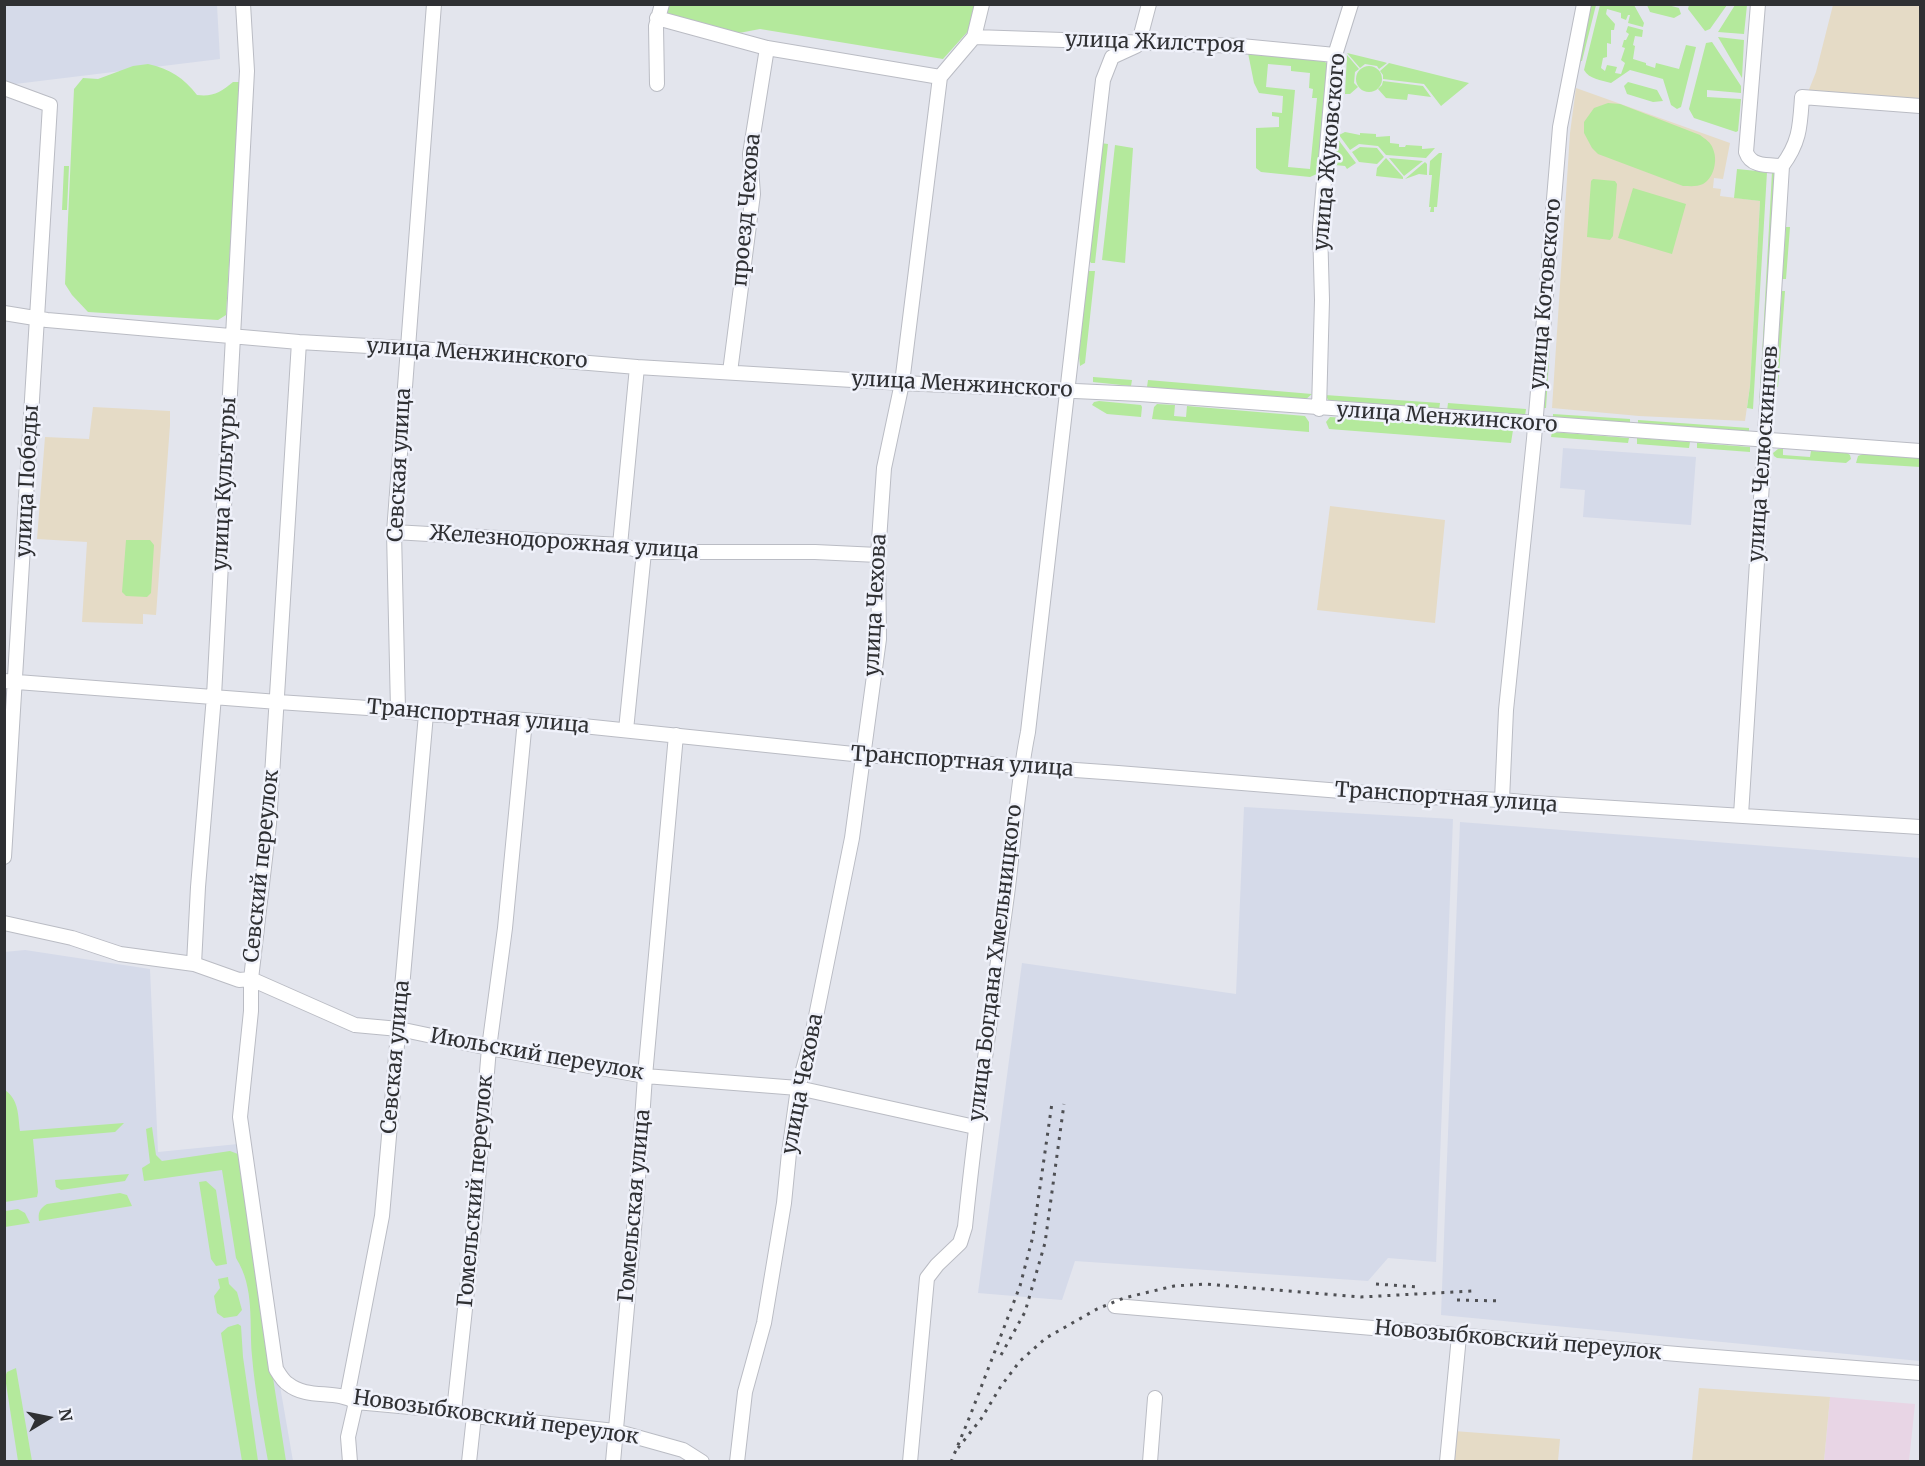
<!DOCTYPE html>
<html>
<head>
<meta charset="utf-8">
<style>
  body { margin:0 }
  #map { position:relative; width:1925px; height:1466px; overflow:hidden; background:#e3e5ed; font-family:Merriweather,serif }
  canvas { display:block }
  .frame { position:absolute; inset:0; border:6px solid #2f3033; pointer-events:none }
  .north { position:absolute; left:18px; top:1388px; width:60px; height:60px; -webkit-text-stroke:4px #f0f2fb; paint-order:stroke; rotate:80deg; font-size:16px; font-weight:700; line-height:24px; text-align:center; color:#2f3033 }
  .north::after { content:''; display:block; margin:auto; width:21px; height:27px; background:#2f3033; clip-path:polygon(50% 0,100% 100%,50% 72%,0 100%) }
</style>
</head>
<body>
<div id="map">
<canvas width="1925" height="1466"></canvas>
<div class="frame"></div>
<div class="north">N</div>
</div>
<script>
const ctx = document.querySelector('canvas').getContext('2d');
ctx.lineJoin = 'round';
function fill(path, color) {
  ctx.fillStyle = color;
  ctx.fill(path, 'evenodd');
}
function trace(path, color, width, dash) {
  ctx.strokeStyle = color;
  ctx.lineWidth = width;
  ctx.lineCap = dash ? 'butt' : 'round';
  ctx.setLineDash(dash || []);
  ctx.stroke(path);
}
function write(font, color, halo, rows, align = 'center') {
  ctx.font = font + ' Merriweather,serif';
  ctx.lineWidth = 5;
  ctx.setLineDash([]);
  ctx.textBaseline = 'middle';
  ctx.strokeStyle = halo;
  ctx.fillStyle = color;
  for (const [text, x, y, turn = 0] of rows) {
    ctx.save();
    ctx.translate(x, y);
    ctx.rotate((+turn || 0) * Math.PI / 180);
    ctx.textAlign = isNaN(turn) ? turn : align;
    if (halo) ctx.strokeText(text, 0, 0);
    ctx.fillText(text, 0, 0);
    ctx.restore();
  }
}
const commercial = new Path2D(`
  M1830,1397L1915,1404L1909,1461L1824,1462Z`);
const built = new Path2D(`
  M5,5H217L220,59L7,85H5Z
  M1563,448L1696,457L1691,525L1583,517L1585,490L1560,488Z
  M1244,807L1453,819L1436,1262L1388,1258L1368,1281L1075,1261L1062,1300L978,1293L1022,963L1236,994Z
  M1460,822L1920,858V1361L1441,1315Z
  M25,950L150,969L158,1152L238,1144L293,1461H5L4,952Z`);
const education = new Path2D(`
  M1833,5H1920V100L1808,92L1816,72Z
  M1576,88L1730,143L1723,179L1714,178L1713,188L1721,189L1720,196L1760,201L1750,386L1745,421L1639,416L1552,408L1570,133Z
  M93,407L170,411V425L156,615L143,614V624L82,622L87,542L37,539L45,437L89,439Z
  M1330,506L1445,520L1435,623L1317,610Z
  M1699,1388L1830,1397L1824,1461H1692Z
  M1454,1431L1560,1439L1558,1461L1451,1462Z`);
const green = new Path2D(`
  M668,4L976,5L970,29L943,59L760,29L739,33L665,13Z
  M1591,5H1596L1582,61H1579Z
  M1600,5H1634L1644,23L1643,27L1628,23L1630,15H1628L1626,20L1621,18V13L1607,9L1606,14L1615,24L1614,30H1611V44L1607,43V57L1603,58L1601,68L1605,71L1607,65L1617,67L1615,73L1621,74L1625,63L1621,60L1625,48L1622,47L1624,40H1626L1629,34L1626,32L1628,26L1643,30L1642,37L1635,36L1633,45L1635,46L1633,59L1646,63V65L1655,68L1656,63L1679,69L1686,45L1696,47L1681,107L1677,109L1671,105L1663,79L1630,70L1611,83C1601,80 1589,79 1584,70Z
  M1647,5C1658,4 1668,4 1679,8L1681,14L1674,18L1650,12Z
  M1689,5V4L1727,5L1710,29L1705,31L1688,9Z
  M1735,5H1747L1744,34L1718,32Z
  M1718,37L1744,40L1742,78Z
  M1712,42L1741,86V93L1707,90V97L1741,99L1738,131L1736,132L1694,118L1689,109L1706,43Z
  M1248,53L1322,60L1328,64L1319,173L1310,177L1261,172L1256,168V128L1279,127V117L1272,116V112L1282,113L1283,96L1259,93L1254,83ZM1268,64L1291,66V71L1310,73L1309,88L1313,89L1312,98H1317L1310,169L1288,167L1295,90L1266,87Z
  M1347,53L1384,62L1387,63L1379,69L1377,66L1365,64L1360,68Z
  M1347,55L1359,69L1355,72L1354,83L1358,87L1350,94H1345Z
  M1389,63L1469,83L1441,106L1424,84L1383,79V75L1380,71Z
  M148,64C170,69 184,78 197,95C213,97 221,92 233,82H240L226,315L218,320L88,312L72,295L65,284L74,89L83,78L98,79L133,66Z
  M1356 79a13 13 0 1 1 26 0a13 13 0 1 1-26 0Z
  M1383,81L1423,86L1431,97L1408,94L1407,100L1386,98L1378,89L1382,85Z
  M1628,82L1657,90L1663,101L1653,102L1627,94L1624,86Z
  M1608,103L1620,104L1700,135C1705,139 1711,142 1713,149C1718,160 1714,178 1703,184C1697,187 1690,186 1683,186L1598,154L1592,148L1584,133V122L1594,108Z
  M1345,132L1360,135V133L1376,134V137L1390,136V143L1399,144V147H1405L1406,145L1422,146V149L1435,148L1426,158L1386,155L1378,146L1359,144L1350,150L1339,135Z
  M1337,138L1356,163L1347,169L1345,166L1335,165Z
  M1100,143L1108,144L1095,263H1091L1089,260Z
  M1115,145L1133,148L1125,263L1102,260Z
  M1360,147L1377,148L1384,157L1377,164L1359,162L1352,152Z
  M1439,153H1442L1437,207H1434V212H1430L1431,207H1429L1432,175H1429L1430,161Z
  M1386,158L1403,177V179L1376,176L1377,168Z
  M1389,158L1423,161L1404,176Z
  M1425,162L1427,164V175L1419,174L1405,179Z
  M64,166H69L67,210H62Z
  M1737,169L1767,172L1753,409L1747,408L1750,386L1760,201L1734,198Z
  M1772,172L1775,173L1776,179L1773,195L1763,410H1759Z
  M1593,179L1615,181L1617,184L1613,236L1610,240L1587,237L1591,181Z
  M1633,188L1686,204L1672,254L1618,238Z
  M1786,227H1790L1786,279H1782Z
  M1089,271H1095L1085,363L1080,366L1079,355L1087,274Z
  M1782,291H1785L1778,387H1775Z
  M1546,345H1550L1546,408H1542Z
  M1093,377L1132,380L1131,386L1093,382Z
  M1148,380L1312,394L1305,400L1147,387Z
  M1325,395L1440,403L1439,410L1333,403L1329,401Z
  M1099,401L1141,405L1142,407L1141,417L1107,414L1092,405L1094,402Z
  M1448,403L1526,409L1525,416L1447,411Z
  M1157,404L1175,405L1174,416L1186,417L1187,406L1305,416L1309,422V432L1152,419L1154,407Z
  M1553,414L1630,419V424L1553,419Z
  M1330,417L1513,430L1511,443L1329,429L1326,422Z
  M1638,420L1749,428V433L1638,425Z
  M1552,432L1629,438L1628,443L1551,437Z
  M1637,438L1690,442L1689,448L1637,444Z
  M1697,443L1750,447V452L1697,448Z
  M1778,449H1783V455L1810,457L1811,451L1847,453L1850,455L1851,459L1846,463L1777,458L1774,456L1773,453Z
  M1863,454L1920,458V467L1856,463L1858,456Z
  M126,540H150L154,545L151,593L147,597L126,596L122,592Z
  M5,1090C19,1100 18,1115 20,1131L124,1123L115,1132L33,1139L38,1192L37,1197L5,1202Z
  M152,1127L156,1155L162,1161L230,1151L238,1154L286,1461H268C262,1427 255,1392 252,1356C249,1323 255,1288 236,1258L222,1170L144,1181L142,1168L150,1163L146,1129Z
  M129,1174L125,1181L61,1190L56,1187L55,1180Z
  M206,1181L216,1190L227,1264L216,1266L211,1259L199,1182Z
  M120,1193L127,1195L132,1206L39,1221C38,1213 39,1209 47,1204Z
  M18,1209L25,1213L30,1223L5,1227V1211Z
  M228,1277L229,1284L237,1292L242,1310L237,1316L224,1318L217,1313L214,1296L220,1288L218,1279Z
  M238,1324L241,1326L243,1357L258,1461H242L221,1333L228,1327Z
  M16,1368L32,1461H18L5,1377L7,1372Z`);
const minor = new Path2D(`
  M1758,4L1746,152C1751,167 1768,165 1782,166
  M657,18L767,48L940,77
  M974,37L1241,46L1335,55
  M657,84L656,26L662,4
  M4,88L50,105L4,857
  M4,313L47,320L299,342L421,349L637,367L902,383L1140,394L1920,451
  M299,342L269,824L251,979V1011L240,1117L276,1369C279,1374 283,1381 288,1384C308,1400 335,1389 356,1402L454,1411L474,1416L615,1431L683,1450L702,1462
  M730,372L753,194L750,154L767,48
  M1319,409L1322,300L1320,227L1335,55L1351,4
  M394,532L620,545L644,552H815L878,555
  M620,545L637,367
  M4,681L278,702L398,710L426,714L525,720L863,755L1118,773L1403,796L1502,800L1534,803L1920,827
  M398,710L394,532L434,4
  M626,730L644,552
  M1502,800L1506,710L1534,439L1560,127L1584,4
  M1741,815L1782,166C1800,142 1800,126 1802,97L1920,106
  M4,923L72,938L120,954L194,964L239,980L251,979L355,1025L399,1029L489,1048L645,1076L798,1088L975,1127
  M194,964L198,887L214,696L247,71L243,4
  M1115,1306L1689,1355L1920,1373
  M347,1397L382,1216L426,714
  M454,1411L475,1216L489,1048L505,928L525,720
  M350,1462L348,1437L356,1402
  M469,1462L474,1416
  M613,1462L636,1207L645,1076L676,735
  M737,1462L745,1392L764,1323L784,1203L789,1153L798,1088L811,1041L852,838L879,639L878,555L884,468L902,383L940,77L974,37L982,4
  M910,1462L927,1278L937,1265L960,1243L965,1227C976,1116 992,1006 1007,895C1014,841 1017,786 1028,732L1103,80L1112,57L1136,46L1139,42L1149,4
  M1150,1462L1155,1398
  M1447,1462L1459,1336`);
const rail = new Path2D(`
  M1376,1284L1418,1287
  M1457,1300L1502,1301
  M1001,1355L1025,1312L1045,1243L1064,1104
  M958,1448L981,1419L1001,1386L1020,1361L1046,1338L1097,1309L1124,1298L1174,1286L1206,1284L1361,1297L1472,1291
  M951,1462L970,1416L1020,1286L1033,1236L1052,1103`);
const streetNames = [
  ["улица Жилстроя",1155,43,2],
  ["улица Жуковского",1330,152,-85],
  ["проезд Чехова",747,210,-85],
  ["улица Котовского",1546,294,-85],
  ["улица Менжинского",477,354,4],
  ["улица Менжинского",962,385,3],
  ["улица Менжинского",1447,418,4],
  ["улица Челюскинцев",1764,454,-86],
  ["Севская улица",400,465,-87],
  ["улица Победы",28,481,-87],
  ["улица Культуры",225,484,-87],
  ["Железнодорожная улица",564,543,4],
  ["улица Чехова",876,605,-87],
  ["Транспортная улица",478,717,5],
  ["Транспортная улица",962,762,4],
  ["Транспортная улица",1446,798,4],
  ["Севский переулок",262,866,-84],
  ["улица Богдана Хмельницкого",996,963,-83],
  ["Июльский переулок",537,1055,10],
  ["Севская улица",396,1057,-85],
  ["улица Чехова",803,1084,-79],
  ["Гомельский переулок",476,1191,-85],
  ["Гомельская улица",635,1206,-85],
  ["Новозыбковский переулок",1518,1341,5],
  ["Новозыбковский переулок",496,1418,8]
];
fill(commercial, '#e8d5e5');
fill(built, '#d5dae9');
fill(education, '#e5dbc6');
fill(green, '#b4e99c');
trace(minor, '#babcc4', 16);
trace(minor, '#fff', 14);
trace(rail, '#4f5054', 3, [3, 6]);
write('21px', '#2f3033', '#f0f2fb', streetNames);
</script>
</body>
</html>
